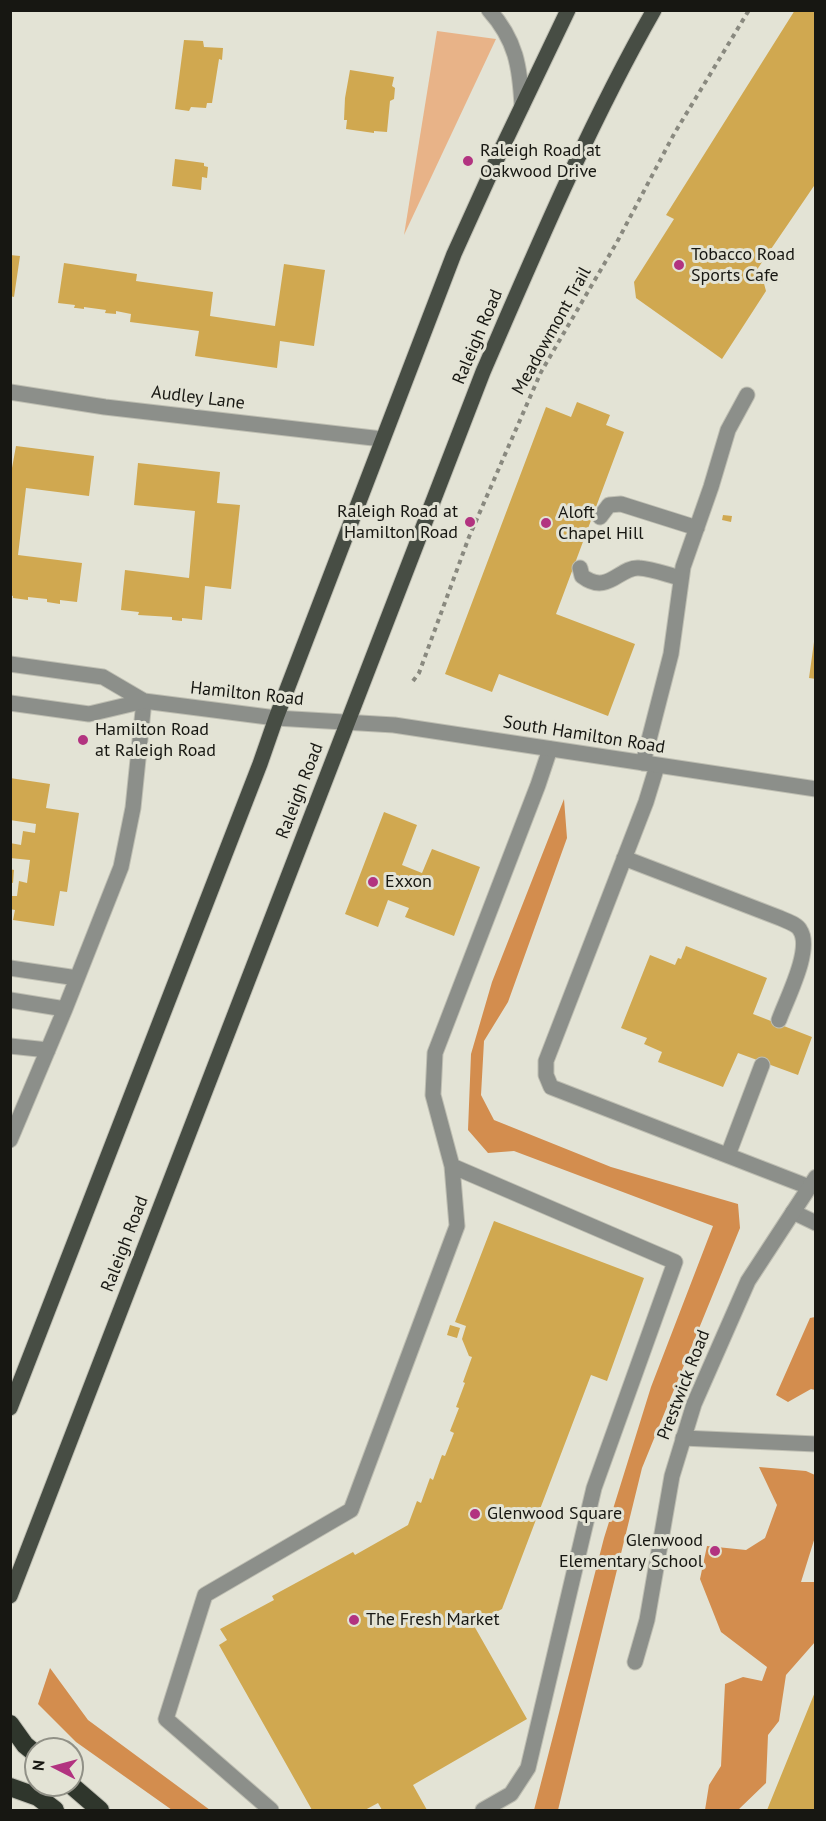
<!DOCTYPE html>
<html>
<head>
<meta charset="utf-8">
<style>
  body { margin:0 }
  #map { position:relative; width:826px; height:1821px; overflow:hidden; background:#e3e3d5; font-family:"PT Sans",sans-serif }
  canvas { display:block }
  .frame { position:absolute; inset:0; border:12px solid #171712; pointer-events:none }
  .north { position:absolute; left:24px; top:1737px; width:60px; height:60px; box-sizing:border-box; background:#e3e3d5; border:2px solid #919187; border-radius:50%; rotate:276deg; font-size:16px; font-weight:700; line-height:24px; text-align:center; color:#171712 }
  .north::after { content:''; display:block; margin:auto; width:21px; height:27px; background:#b23380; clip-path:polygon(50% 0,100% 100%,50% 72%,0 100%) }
</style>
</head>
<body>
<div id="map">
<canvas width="826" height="1821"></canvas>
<div class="frame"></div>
<div class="north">N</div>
</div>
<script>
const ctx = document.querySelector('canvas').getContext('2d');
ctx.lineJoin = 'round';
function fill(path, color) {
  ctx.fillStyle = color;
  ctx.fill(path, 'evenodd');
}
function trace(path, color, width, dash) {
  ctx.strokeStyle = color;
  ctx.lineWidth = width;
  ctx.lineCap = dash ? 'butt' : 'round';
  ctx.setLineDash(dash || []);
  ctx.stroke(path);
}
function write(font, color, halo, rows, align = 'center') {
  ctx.font = font + ' "PT Sans",sans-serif';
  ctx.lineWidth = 6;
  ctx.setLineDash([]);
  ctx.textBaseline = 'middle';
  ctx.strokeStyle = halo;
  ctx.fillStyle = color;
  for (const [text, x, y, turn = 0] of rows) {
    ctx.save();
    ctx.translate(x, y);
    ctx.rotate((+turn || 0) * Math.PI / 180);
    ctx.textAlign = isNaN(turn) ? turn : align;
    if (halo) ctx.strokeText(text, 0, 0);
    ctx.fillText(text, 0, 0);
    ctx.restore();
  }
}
const green = new Path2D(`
  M437,31L496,39L404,235Z`);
const forest = new Path2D(`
  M564,799L567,838L508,1002L484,1041L481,1095L494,1120L611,1167L738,1204L740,1228L642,1468L558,1810H534L604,1538L651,1387L713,1226L514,1151L488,1153L468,1130L471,1054L492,982Z
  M815,1317V1390L811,1389L788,1402L776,1395L810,1318Z
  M759,1467L806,1471L815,1475V1537L801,1582H815V1642L786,1675L779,1721L768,1735L766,1783L738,1810H705L709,1785L721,1766L725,1684L743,1677L762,1681L767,1667L721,1632L700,1579L707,1546L746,1550L765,1538L777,1505Z
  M50,1668L88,1720L210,1810H172L76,1742L38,1704Z`);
const building = new Path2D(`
  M795,10H816V183L754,274L763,280L766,291L722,359L636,298L634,282L674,219L666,215Z
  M184,40L203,41L204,47L223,48L222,60L219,59L212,103H207L206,108L191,107L189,111L175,109Z
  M350,70L394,77L392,86L395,88L394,99L390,101L387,132L374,131V133L346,129L347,120H344L345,98Z
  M175,159L204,163V166L208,167L207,178L202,177L201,190L172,186Z
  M10,255L20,256L14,297L10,296Z
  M64,263L137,274L136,281L213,292L210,316L275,326L284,264L325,270L314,346L280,341L277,368L195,356L199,331L130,322L131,314L116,311V314L105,313L106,310L84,307V309L76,308H74L75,305L58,303Z
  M577,402L610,415L606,425L624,432L556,614L635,644L608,716L499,674L492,692L445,674L546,407L571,417Z
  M16,446L94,456L89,496L26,488L18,555L82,563L77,602L60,600V604L47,602V599L28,597V600L13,598V596L10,595V479Z
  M138,463L220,472L217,503L240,505L231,589L205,586L202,620L182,618V621L172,620V617L138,615L139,612L121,610L125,570L189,578L195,511L134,505Z
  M723,515L732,516L731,522L722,520Z
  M814,642H816V679L809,678Z
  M10,778L50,784L46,808L79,813L67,892L60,891L54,926L13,920L15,910L10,909V896H17L19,881L27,883L30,860L10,858V843L21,845L23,831L35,833L36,824L10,820Z
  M384,812L417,825L402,865L422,873L432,849L480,867L454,936L405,917L409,908L388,900L378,927L345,914Z
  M10,869L14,870L13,883L10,882Z
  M686,946L767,978L753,1014L812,1037L798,1075L738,1053L723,1087L658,1062L662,1052L644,1044L647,1038L621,1028L650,955L675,965L678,958L681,959Z
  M494,1221L644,1278L607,1381L591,1375L502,1609L473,1624L527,1719L413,1785L427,1810H382L378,1803L365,1810H312L219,1645L227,1640L220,1629L274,1600L272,1596L353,1552L355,1555L408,1525L417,1501L421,1503L430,1478L433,1480L442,1455L445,1456L454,1433L450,1431L459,1408L456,1407L465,1383L463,1382L472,1357L469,1356L462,1339L466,1326L455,1322Z
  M450,1325L460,1328L457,1338L447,1335Z
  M815,1692L816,1810H767Z`);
const path = new Path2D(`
  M413,681L419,673L469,537L541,372L617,242L674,134L749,10`);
const lane = new Path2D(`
  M600,517L609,505L621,504L697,528
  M580,568L582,576C608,596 620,566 639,568C653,569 668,575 681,578
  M643,763L671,654L683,567L711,487L728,430L747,395
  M657,766L646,802L546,1061V1075L551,1087L809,1187
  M624,858L780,918C786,921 797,924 800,930C813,949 786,1000 779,1020
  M10,968L77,978
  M10,1000L65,1009
  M10,1046L48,1050
  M10,1140L65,1009L121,867L133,808L144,701
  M728,1155L762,1065
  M452,1166L433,1095L435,1053L538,785L550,749
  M793,1212L816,1223
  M683,1438L816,1444
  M271,1810L166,1719L205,1595L351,1510L457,1226L452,1166L675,1262L594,1488L528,1768L511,1794L483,1810`);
const street = new Path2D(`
  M489,10C516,40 520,67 522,106
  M10,392L105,407L382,439
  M10,664L103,677L144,701
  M10,703L89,714L144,701L276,718L394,725L816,789
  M635,1662L647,1620L672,1476L694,1404L748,1281L816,1177`);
const primary = new Path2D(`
  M10,1408L260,764L276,718L454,254L502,148L568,10
  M10,1596L483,372C536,250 588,126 654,10`);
const highway = new Path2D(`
  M10,1724L25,1745L36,1754
  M71,1785L100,1810
  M10,1787L38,1797L55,1810`);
const markers = [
  [468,161,6,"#b23380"],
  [679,265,6,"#b23380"],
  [470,522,6,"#b23380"],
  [546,523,6,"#b23380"],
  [83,740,6,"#b23380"],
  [373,882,6,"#b23380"],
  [475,1514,6,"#b23380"],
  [715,1551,6,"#b23380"],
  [354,1620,6,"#b23380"]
];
const poiNames = [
  ["Raleigh Road at",480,151],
  ["Oakwood Drive",480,172],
  ["Tobacco Road",691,255],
  ["Sports Cafe",691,276],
  ["Raleigh Road at",458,512,"right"],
  ["Hamilton Road",458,533,"right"],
  ["Aloft",558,513],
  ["Chapel Hill",558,534],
  ["Hamilton Road",95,730],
  ["at Raleigh Road",95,751],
  ["Exxon",385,882],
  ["Glenwood Square",487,1514],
  ["Glenwood",703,1541,"right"],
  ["Elementary School",703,1562,"right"],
  ["The Fresh Market",366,1620]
];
const streetNames = [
  ["Meadowmont Trail",552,331,-61],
  ["Raleigh Road",478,337,-67],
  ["Audley Lane",198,398,7],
  ["Hamilton Road",247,694,6],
  ["South Hamilton Road",584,735,9],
  ["Raleigh Road",300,791,-69],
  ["Raleigh Road",125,1244,-69],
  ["Prestwick Road",684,1385,-69]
];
fill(green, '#e8b388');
fill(forest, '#d38d4e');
fill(building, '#d0a850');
trace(lane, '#bebeb2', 17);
trace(street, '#bebeb2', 17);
trace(primary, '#bebeb2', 17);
trace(highway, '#bebeb2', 20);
trace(path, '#89897f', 4, [4.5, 4.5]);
trace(lane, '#8c8f8a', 15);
trace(street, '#8c8f8a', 15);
trace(primary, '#474d44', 15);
trace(highway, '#2f362c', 18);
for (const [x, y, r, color] of markers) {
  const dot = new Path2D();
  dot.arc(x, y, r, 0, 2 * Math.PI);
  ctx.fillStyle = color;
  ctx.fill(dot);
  trace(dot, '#e3e3d5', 2);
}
write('18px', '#171712', '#e3e3d5', poiNames, 'left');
write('18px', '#171712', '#e3e3d5', streetNames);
</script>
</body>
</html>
